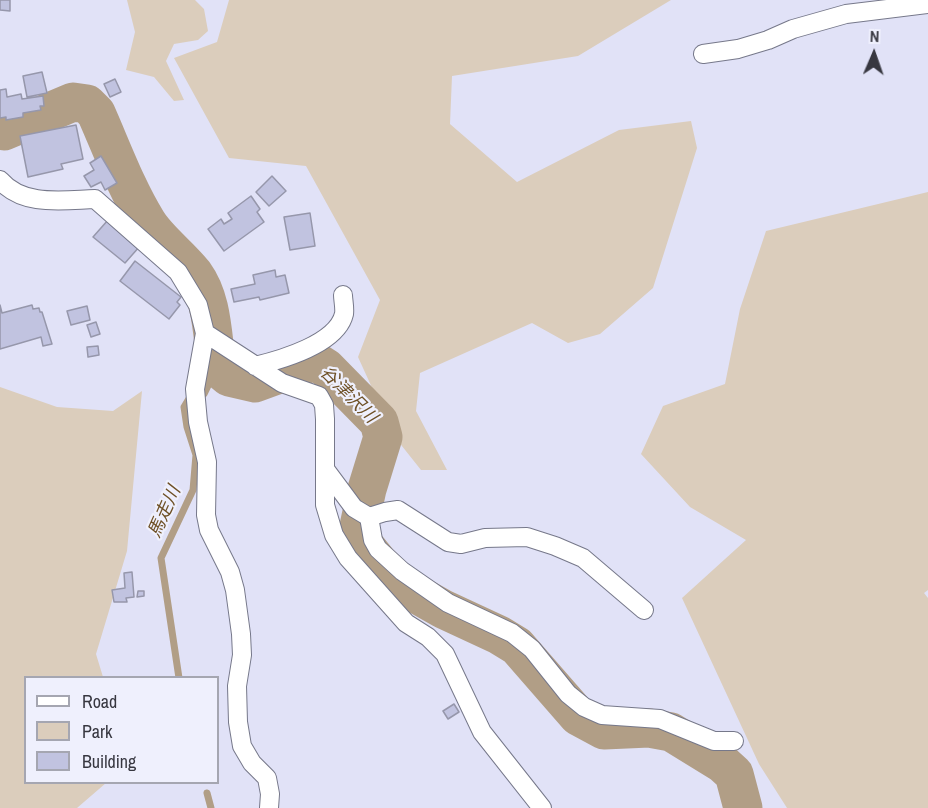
<!DOCTYPE html>
<html>
<head>
<meta charset="utf-8">
<style>
  body { margin:0 }
  #map { position:relative; width:928px; height:808px; overflow:hidden; background:#e1e2f7; font-family:"Archivo Narrow",sans-serif }
  canvas { display:block }
  .legend { position:absolute; left:24px; top:676px; width:195px; height:108px; box-sizing:border-box; background:#eff0fd; border:2px solid #a5a6b1; margin:0; padding:8px 10px; list-style:none; font-size:18px; color:#373740 }
  .legend li { display:flex; align-items:center; gap:12px; height:30px }
  .legend b { width:30px; border:2px solid #a5a6b1 }
  .north { position:absolute; left:844px; top:24px; width:60px; height:60px; -webkit-text-stroke:4px #eff0fd; paint-order:stroke; rotate:2deg; font-size:16px; font-weight:700; line-height:24px; text-align:center; color:#373740 }
  .north::after { content:''; display:block; margin:auto; width:21px; height:27px; background:#373740; clip-path:polygon(50% 0,100% 100%,50% 72%,0 100%) }
</style>
</head>
<body>
<div id="map">
<canvas width="928" height="808"></canvas>
<ul class="legend">
<li><b style="height:8px;background:#fff"></b>Road</li>
<li><b style="height:16px;background:#dbcdbc"></b>Park</li>
<li><b style="height:16px;background:#c1c3e0"></b>Building</li>
</ul>
<div class="north">N</div>
</div>
<script>
const ctx = document.querySelector('canvas').getContext('2d');
ctx.lineJoin = 'round';
function fill(path, color) {
  ctx.fillStyle = color;
  ctx.fill(path, 'evenodd');
}
function trace(path, color, width, dash) {
  ctx.strokeStyle = color;
  ctx.lineWidth = width;
  ctx.lineCap = dash ? 'butt' : 'round';
  ctx.setLineDash(dash || []);
  ctx.stroke(path);
}
function write(font, color, halo, rows, align = 'center') {
  ctx.font = font + ' "Archivo Narrow","Noto Sans JP",sans-serif';
  ctx.lineWidth = 4.5;
  ctx.setLineDash([]);
  ctx.textBaseline = 'middle';
  ctx.strokeStyle = halo;
  ctx.fillStyle = color;
  for (const [text, x, y, turn = 0] of rows) {
    ctx.save();
    ctx.translate(x, y);
    ctx.rotate((+turn || 0) * Math.PI / 180);
    ctx.textAlign = isNaN(turn) ? turn : align;
    if (halo) ctx.strokeText(text, 0, 0);
    ctx.fillText(text, 0, 0);
    ctx.restore();
  }
}
const green = new Path2D(`
  M127,0H195L204,9L208,31L198,40L174,44L166,61L184,100L174,101L154,77L126,70L135,32Z
  M229,0H671L578,56L452,76L450,124L517,182L619,130L691,121L697,148L653,288L600,334L568,343L532,323L420,373L416,411L447,470H421L394,436L358,357L380,300L306,166L229,158L174,58L217,42Z
  M928,192V590L924,593L928,598V808H787L759,764L682,598L746,540L690,507L641,454L663,406L725,384L740,309L766,231Z
  M0,387L57,407L113,411L142,391L127,551L96,654L103,677L26,678V782L106,783L77,808H0Z`);
const stream = new Path2D(`
  M204,394L217,367
  M179,678L161,558L193,490L196,455L187,427L184,407L190,397
  M207,793L211,808`);
const river = new Path2D(`
  M0,130L4,131L73,102L87,104L96,113C112,149 126,188 147,222C158,240 180,256 194,274C213,300 212,336 217,367L229,377L255,383L315,361L326,368L379,422L383,437L367,489L359,526L362,542L379,563L404,587L443,609L499,635L517,646L578,716L604,730L649,728L671,732L723,764L734,774L743,808`);
const building = new Path2D(`
  M0,0H10V11L0,10Z
  M42,72L47,93L27,97L23,76Z
  M115,79L121,92L110,97L104,84Z
  M6,89L7,97L21,94L22,99L43,96L44,106H40L41,110L23,113V117L6,120V117L0,118V90Z
  M76,125L83,159L61,164L63,169L28,177L20,136Z
  M101,156L117,183L105,190L101,182L91,187L84,176L94,170L90,163Z
  M272,176L286,191L269,206L256,192Z
  M251,196L260,209L257,212L264,222L224,251L208,229L221,219L224,224L232,219L228,213Z
  M310,213L315,246L290,250L284,217Z
  M108,220L140,246L125,263L93,237Z
  M135,261L181,297L177,302L180,305L169,319L120,281Z
  M275,270L276,277L285,275L289,293L260,300L259,297L234,302L231,289L255,284L253,275Z
  M0,305L2,313L32,305L33,309L39,308L40,312H42L52,344L43,346L41,337L0,349Z
  M87,306L90,320L71,325L67,311Z
  M96,322L100,334L91,337L87,325Z
  M98,346L99,355L88,357L87,347Z
  M132,572L134,597L126,598L127,602H114L112,590L125,588L124,573Z
  M138,591H144V596L137,597Z
  M454,704L459,712L448,719L443,711Z`);
const minor = new Path2D(`
  M703,54L738,49L768,40L793,29L846,14L928,4
  M0,180C23,207 63,200 95,199L178,272L198,305L205,333L282,383L319,396L324,405L325,419V505L334,535L348,558L406,623L428,637L445,654L482,732L542,808
  M205,333L195,389L198,422L207,462L206,515L209,530L230,572L235,590L241,634L242,655L237,686L238,722L242,746L252,763L267,778L270,794L269,808
  M255,366C280,360 337,344 344,314C345,308 343,300 343,295
  M325,469L354,508L369,517L385,512L398,510L448,542L461,544L485,538L527,537L555,546L583,558L644,610
  M369,517L373,540L378,549L402,571L448,603L512,633L532,649L568,694L584,707L602,715L660,719L714,741H734`);
const waterNames = [
  ["谷津沢川",348,395,45],
  ["馬走川",165,512,-66]
];
fill(green, '#dbcdbc');
trace(stream, '#b19e86', 7);
trace(river, '#b19e86', 39);
fill(building, '#c1c3e0');
trace(building, '#9697ab', 1.5);
trace(minor, '#76788a', 20);
trace(minor, '#fff', 18);
write('italic 18px', '#6e5026', '#eff0fd', waterNames);
</script>
</body>
</html>
